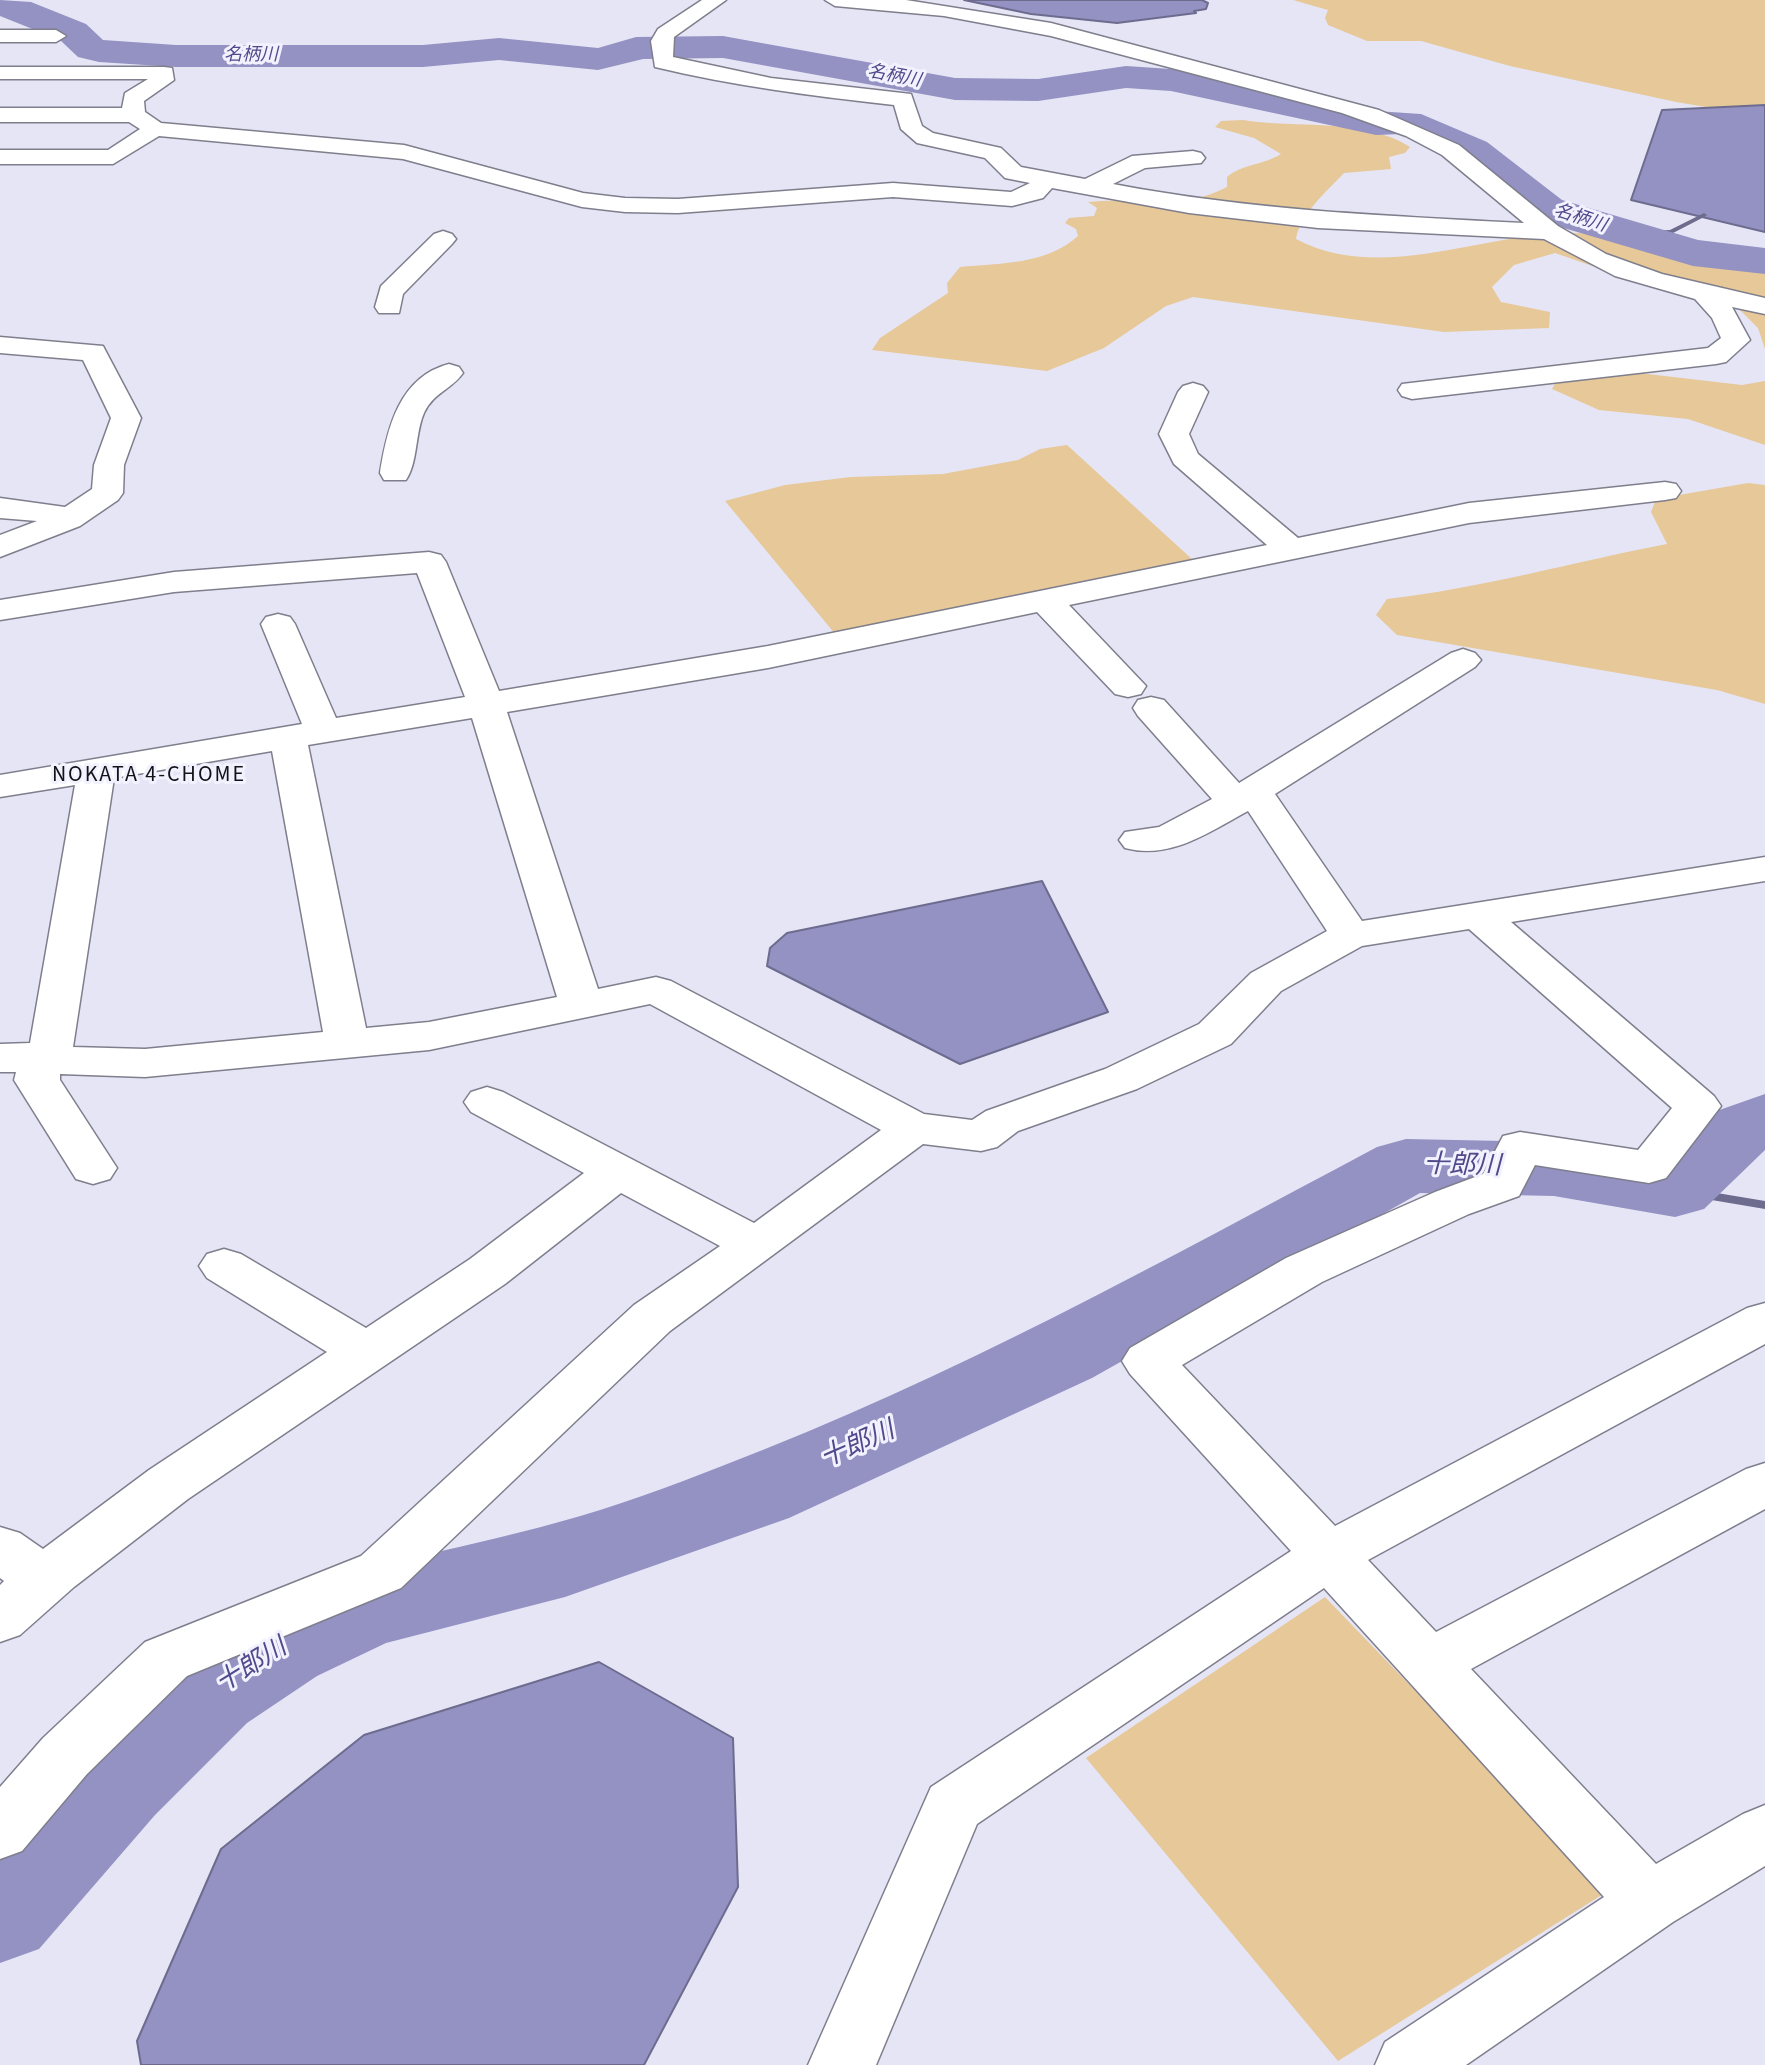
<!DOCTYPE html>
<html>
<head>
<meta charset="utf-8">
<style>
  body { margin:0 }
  canvas { display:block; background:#e5e5f5 }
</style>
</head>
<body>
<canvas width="1765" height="2065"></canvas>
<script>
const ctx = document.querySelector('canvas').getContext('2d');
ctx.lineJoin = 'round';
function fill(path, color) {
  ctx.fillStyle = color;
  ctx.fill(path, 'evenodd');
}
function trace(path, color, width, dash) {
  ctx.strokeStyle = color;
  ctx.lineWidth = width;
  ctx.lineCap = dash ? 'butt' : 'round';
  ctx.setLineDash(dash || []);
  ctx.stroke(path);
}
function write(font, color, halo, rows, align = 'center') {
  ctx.font = font + ' "Source Sans 3","Noto Sans JP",sans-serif';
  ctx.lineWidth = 6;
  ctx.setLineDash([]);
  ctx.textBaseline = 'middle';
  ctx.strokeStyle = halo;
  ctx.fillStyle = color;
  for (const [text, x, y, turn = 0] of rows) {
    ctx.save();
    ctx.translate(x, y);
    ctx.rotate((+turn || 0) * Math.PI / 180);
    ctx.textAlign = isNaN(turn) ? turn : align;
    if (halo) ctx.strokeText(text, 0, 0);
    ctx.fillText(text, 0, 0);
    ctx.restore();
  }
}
const green = new Path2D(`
  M1293,0H1765V112H1736L1676,102L1510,66L1421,41H1367L1328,25L1325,18L1328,10Z
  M1243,120C1297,129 1363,117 1410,147L1405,153L1389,157L1391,169L1344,173C1327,191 1300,214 1296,239C1381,284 1481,233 1571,233C1635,233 1701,248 1765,257V349L1758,328L1738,308L1644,284L1555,253L1514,265L1492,287L1501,302L1550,312L1549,328L1444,332L1193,297L1166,306L1104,348L1047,371L872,350L880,338L948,293L947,283L960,267C1000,263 1046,265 1078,236L1076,229L1065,223L1069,218L1094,216L1097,208L1088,202C1135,197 1185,210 1227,187V177C1242,164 1264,165 1281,154L1254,138L1215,127L1221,121Z
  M1639,373L1742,385L1765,381V445L1688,419L1599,410L1552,389L1557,380Z
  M1067,445L1193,560L836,635L725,501L785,485L851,477L943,474L1018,460L1040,449Z
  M1748,483L1765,485V704L1717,690L1397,635L1376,615L1387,599C1482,588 1573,562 1667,544L1651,512L1656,499Z
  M1325,1597L1608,1891L1338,2061L1086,1758Z`);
const water = new Path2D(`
  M964,0H1202L1208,3L1206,9L1194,11L1196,13L1117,23L1031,14Z
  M1765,105V232L1631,200L1662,110Z
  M1042,881L1108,1012L960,1064L767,966L770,948L787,933Z
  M599,1662L733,1738L738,1887L644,2065H141L137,2041L221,1849L364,1735Z`);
const stream = new Path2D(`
  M1704,213L1707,215L1706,216L1673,233L1633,236L1630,234L1633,232L1670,230Z
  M1675,1186L1765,1201V1209L1670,1193L1668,1190Z`);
const river = new Path2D(`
  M0,0L31,2L86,24L103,40L176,45H423L499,38L598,48L636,37L723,36L955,78L1038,79L1126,66L1171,69L1376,111L1421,114L1487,142L1562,200L1698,240L1765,248V274L1693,266L1533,219L1459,160L1401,134L1376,135L1171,91L1126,88L1038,101L955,100L723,58L643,59L598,70L499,60L423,67H176L99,62L78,57L60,40L0,16Z
  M1765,1094V1150L1704,1209L1675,1217L1554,1196L1420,1193L1092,1378L789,1518L565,1597L386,1643L317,1676L247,1723L155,1815L39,1949L0,1963V1835C74,1756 149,1670 245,1618C344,1565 453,1552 559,1522C614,1507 669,1487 722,1466C950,1379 1163,1261 1377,1147L1406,1139L1554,1142L1658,1160L1708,1114Z`);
const minor = new Path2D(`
  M702,0H726L674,37L673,57L771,78L911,94L922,126L933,133L1001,148L1021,167L1085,179L1132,156L1193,151L1201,153L1205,158L1201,163L1145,168L1113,184C1249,210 1385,216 1524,223L1442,155L1406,136L1342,113L1051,36L944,16L835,6L825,0H906L1051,23L1379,110L1459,145L1558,226L1606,254L1662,274L1765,298V314L1732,307L1750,340L1726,362L1716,364L1412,399L1402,396L1398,390L1402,384L1708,348L1721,338L1712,318L1695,299L1615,276L1544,239L1318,228L1189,213L1052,188L1043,198L1012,206L893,197L678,213L625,212L582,207L403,159L159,136L113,164H0V150H108L140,129L129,122H0V108H122L125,93L148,79H0V67H164L172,68L174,80L144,101L145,112L161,123L404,145L583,193L625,198L678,199L893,183L1011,192L1030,183L1005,178L985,158L917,143L901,129L894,105C813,96 734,86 655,67L651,41L658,29Z
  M0,30H56L66,36L56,42H0Z
  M443,231L452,234L456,239L452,244L403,294L399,313H379L375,307L381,286L434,234Z
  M0,337L103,346L141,418L124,465L123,493L118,500L80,526L0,557V535L37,521L0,518V498L65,507L92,489L94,465L111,418L83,360L0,353Z
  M449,364L459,367L463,373C452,389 433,393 424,413C415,433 418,462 406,480H384L380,473C387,429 399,377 449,364Z
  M1193,383L1203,386L1208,392L1189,434L1198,454L1298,538L1469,503L1665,482L1676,484L1681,491L1676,498L1665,500L1469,523L1069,605L1146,686L1141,694L1128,697L1115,694L1037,612L768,668L507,712L598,989L656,977L671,981L924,1114L972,1120L986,1111L1105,1069L1199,1024L1251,973L1327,931L1248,811C1209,832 1171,860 1125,848L1119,840L1125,832L1159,827L1212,799L1138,716L1133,708L1138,700L1151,697L1164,700L1239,783L1451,653L1463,649L1475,653L1481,660L1475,667L1275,794L1362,921L1765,857V881L1511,922L1714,1096L1721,1106L1666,1178L1649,1183L1535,1165L1519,1196L1469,1214L1322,1282L1182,1365L1335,1526L1747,1308L1765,1303V1344L1368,1560L1436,1632L1746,1469L1765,1463V1509L1471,1669L1656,1864L1743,1814L1765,1805V1866L1673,1922L1466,2065H1375L1385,2042L1604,1897L1324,1588L977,1824L876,2065H808L931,1787L1291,1551L1130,1374L1122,1361L1130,1348L1286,1258L1435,1192L1483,1174L1503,1136L1520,1132L1638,1150L1672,1108L1469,929L1362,946L1281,991L1231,1044L1137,1089L1018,1131L997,1147L981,1151L923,1144L670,1331L401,1588L187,1676L87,1774L22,1851L0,1859V1787L43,1738L145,1642L361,1556L634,1305L720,1246L621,1193L505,1284L188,1499L74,1587L20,1635L0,1642V1585L4,1581L0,1578V1527L20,1533L43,1549L149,1470L327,1352L207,1278L199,1266L207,1254L224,1249L241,1254L366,1328L470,1259L584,1173L471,1112L464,1102L471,1092L487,1087L503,1092L754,1223L881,1130L650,1004L429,1050L145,1077L60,1074V1080L117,1168L110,1179L93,1184L76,1179L14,1080L16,1072H0V1044L30,1043L75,785L0,797V775L302,724L261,624L266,617L278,614L290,617L295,624L336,718L465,697L417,573L174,592L0,620V600L174,572L429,552L441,555L446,562L499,691L768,646L1267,545L1174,464L1159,434L1178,392L1183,386ZM472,718L557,997L429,1022L366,1028L308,745ZM272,751L323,1032L145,1049L73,1047L114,778Z`);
const farWaternames = [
  ["名柄川",251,56],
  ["名柄川",894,77,11],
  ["名柄川",1580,219,18]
];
const neighbourhoodNames = [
  ["NOKATA 4-CHOME",149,776]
];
const nearWaternames = [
  ["十郎川",1462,1167,1],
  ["十郎川",858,1446,-24],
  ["十郎川",252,1667,-32]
];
fill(green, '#e7c898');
fill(water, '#9492c3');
trace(water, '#6d6c8f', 2);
fill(stream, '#6d6c8f');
fill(river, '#9492c3');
trace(minor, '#7e7e8d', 3);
fill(minor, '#fff');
write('italic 18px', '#504a8a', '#f2f2ff', farWaternames);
ctx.letterSpacing = '2px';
write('22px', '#121217', '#f2f2ff', neighbourhoodNames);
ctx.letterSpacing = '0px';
write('italic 26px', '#504a8a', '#f2f2ff', nearWaternames);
</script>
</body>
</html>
